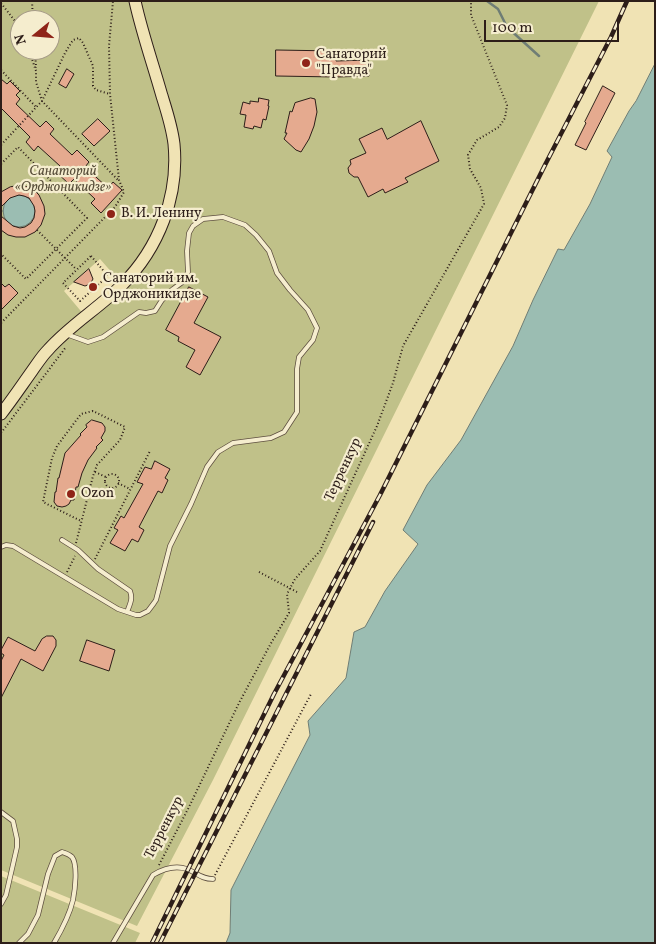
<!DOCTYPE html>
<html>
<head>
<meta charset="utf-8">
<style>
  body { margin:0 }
  #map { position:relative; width:656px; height:944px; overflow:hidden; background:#f0e3b4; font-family:Vollkorn,serif }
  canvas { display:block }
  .frame { position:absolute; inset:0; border:2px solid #2d1e19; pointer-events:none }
  .north { position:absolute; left:10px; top:10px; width:50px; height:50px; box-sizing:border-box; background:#f5edce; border:1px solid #a59a86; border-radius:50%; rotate:253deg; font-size:14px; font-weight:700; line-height:20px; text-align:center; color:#2d1e19 }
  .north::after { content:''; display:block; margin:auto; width:18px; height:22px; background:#8f2418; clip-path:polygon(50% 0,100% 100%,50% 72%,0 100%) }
  .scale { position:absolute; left:484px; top:20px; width:135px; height:22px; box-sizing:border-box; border:2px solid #2d1e19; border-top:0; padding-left:6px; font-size:15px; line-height:18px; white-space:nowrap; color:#2d1e19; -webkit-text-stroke:4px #f5edce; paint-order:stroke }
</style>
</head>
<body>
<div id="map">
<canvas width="656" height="944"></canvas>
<div class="frame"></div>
<div class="north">N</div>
<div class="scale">100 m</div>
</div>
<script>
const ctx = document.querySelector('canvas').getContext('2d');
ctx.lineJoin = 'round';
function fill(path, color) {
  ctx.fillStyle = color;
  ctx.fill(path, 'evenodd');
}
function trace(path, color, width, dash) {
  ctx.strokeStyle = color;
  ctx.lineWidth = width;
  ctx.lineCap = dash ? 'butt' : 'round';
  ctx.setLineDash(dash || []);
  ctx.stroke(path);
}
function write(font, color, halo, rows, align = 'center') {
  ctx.font = font + ' Vollkorn,serif';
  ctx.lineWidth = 4.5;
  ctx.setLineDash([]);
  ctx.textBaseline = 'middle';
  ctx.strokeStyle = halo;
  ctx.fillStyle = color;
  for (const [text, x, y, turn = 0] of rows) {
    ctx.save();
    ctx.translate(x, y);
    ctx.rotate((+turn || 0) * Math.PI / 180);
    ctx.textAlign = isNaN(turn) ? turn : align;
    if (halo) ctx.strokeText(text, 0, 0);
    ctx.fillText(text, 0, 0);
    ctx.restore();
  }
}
const green = new Path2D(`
  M1,1H599L213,780L137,926L1,870ZM20,20H50V50H20ZM100,259L121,283L85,316L64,291Z
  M1,876L140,933L135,943H1Z`);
const water = new Path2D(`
  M655,64V943H226L230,933L231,890L271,811L310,735L308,721L346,678L354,632L365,627L385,591L418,544L403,530L427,485L461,440L513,346L533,300L558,249L564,250L590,204L612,157L607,151L629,111L636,101Z
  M3 211a16 16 0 1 1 32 0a16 16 0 1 1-32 0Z`);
const stream = new Path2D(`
  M487,1L498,9L507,27L539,56`);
const building = new Path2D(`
  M276,50L336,51V61L368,60L369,76L336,77L276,76Z
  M67,69L74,74L66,88L59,84Z
  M1,79L7,84L10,81L20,91L16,95L20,99L16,104L40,127L46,121L54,129L50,134L72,155L77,150L89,162L85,167L108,188L113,182L122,190L101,213L91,203L95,199L74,179L69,184L55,171L60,166L38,146L34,151L26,142L30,137L1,108Z
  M603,86L615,93L586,150L575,145L586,123L585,122Z
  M259,98L269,100L268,106H269L266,120L263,119L261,128L254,126L253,129L244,127L246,115L240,114L243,102L250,104V101L258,102Z
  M311,98L315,99L317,112L314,126L309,139L301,152L296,150L284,139L287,133H285L290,111L292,112L295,103Z
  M98,119L110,131L94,146L82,134Z
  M421,121L439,161L405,178L408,182L385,193L383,189L368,197L358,177H354L349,173L348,168L351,164L350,160L366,153L359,139L382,128L387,139Z
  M22,185L33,189L39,195L44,206L45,214L41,225L35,232L25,237H16L8,235L1,230V216L13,226L20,228L25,227L31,223L34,218L35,211L34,206L29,198L24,196L19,195L10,198L1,207V192L10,187Z
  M89,269L93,279L90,284L85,286L74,282Z
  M1,283L5,287L9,284L18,293L1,310Z
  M189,287L208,297L194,323L221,337L200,375L186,367L195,350L178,341L179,337L166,330Z
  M92,420L102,423L105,427V431L101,438L103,440L96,447L97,448L88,460L82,473L78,487H76L74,500H71L69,504L66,506L62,507L57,506L54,502L55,492H56L58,478H59L65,453L81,435L80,434L87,427L86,425Z
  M155,461L170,469L165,478L168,480L162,493L158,491L139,527L144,530L138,542L132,539L125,551L110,543L118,530L114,528L121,516L124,518L143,484L137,482L145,467L151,469Z
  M47,636H53L56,640V646L43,671L21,659L1,698V661L4,655L1,653V650L8,637L35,651L42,639Z
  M87,640L115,650L109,671L80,661Z`);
const path = new Path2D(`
  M32,1L33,20
  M1,3L15,21L20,31
  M29,50L36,71V82L42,101L118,180
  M35,50L36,68
  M1,70L36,107
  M1,145L42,101L65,53L73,40L79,38L83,43L93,66V86L96,90L110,94
  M1,164L18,147L87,218L26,279L1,254
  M37,193L50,181
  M37,230L76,269
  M91,256L108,276L80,301L63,283Z
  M1,323L115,207L124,192L119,180L110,94L109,46L113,1
  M1,433L66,347
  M95,472L106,477
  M105 481a7 7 0 1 1 14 0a7 7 0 1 1-14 0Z
  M118,483L130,489
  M76,543L93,476L97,465L120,440L125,427L93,411L81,414L57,446L52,458L43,502L81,521
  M95,559L150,451
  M67,572L75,556
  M259,572L297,592
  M159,865L189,807L239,703L270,645L289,613L287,594L295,579L320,551L377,426L393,383L403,346L484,204L481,188L470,169L468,155L477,140L499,127L505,118L507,105L471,15V1
  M215,875L311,694`);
const service = new Path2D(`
  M62,540L78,550L98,569L130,591C133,599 130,604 127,612
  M1,547L6,545L13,546L118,609L136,615H140L148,611L154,603L156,600L170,546L191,504L207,467L218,452L233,443L271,438L284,432L297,412V369L299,357L313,340L317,328L308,310L290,290L277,273L269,251L256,235L245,225L223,217L203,219L193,226L189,233L187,251L188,272L184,281L173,289L162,300L155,311L146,313L139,312L103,337L88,342L66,334
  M1,812L13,821L17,839V847L6,895L1,904
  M19,943L28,934L38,915L48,874L55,856L62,852C65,853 69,854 72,857C78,865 75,890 73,900C70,913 61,931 54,943
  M113,943L153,875C163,869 175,865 187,869C197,873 201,879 213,879`);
const primary = new Path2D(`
  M1,414C12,400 22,385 32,371C37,364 42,356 48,350C70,325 99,308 122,285C159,248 179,196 174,144C172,127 167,112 162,96C153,64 142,33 135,1`);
const rail = new Path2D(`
  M152,943L274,694L380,495L546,163L611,37L627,1
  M160,943L373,522`);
const markers = [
  [306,63,5,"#8f2418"],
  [111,214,5,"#8f2418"],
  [93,287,5,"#8f2418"],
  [71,494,5,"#8f2418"]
];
const poiNames = [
  ["Санаторий",316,55],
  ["\"Правда\"",316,71],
  ["В. И. Ленину",121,214],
  ["Санаторий им.",103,279],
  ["Орджоникидзе",103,295],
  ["Ozon",81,494]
];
const parkNames = [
  ["Санаторий",63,172],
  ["«Орджоникидзе»",63,188]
];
const streetNames = [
  ["Терренкур",344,470,-65],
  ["Терренкур",165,828,-63]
];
fill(green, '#c0c189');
fill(water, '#9bbdb2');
trace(water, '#6f7d75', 1);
trace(stream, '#6f7d75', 2.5);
fill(building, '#e5aa8f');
trace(building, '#2d1e19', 1);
trace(service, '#5e4f40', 5.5);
trace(primary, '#2d1e19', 13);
trace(path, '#2d1e19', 2, [1, 2.5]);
trace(service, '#f5edce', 4);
trace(primary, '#f0e3b4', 11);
trace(rail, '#2d1e19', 4.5);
trace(rail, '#f5edce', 2.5, [8]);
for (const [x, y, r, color] of markers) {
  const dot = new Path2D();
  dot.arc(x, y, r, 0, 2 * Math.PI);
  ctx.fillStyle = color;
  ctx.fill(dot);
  trace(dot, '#f5edce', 2);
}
write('14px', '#2d1e19', '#f5edce', poiNames, 'left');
write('italic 14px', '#594f3b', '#f5edce', parkNames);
write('14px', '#2d1e19', '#f5edce', streetNames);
</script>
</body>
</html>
